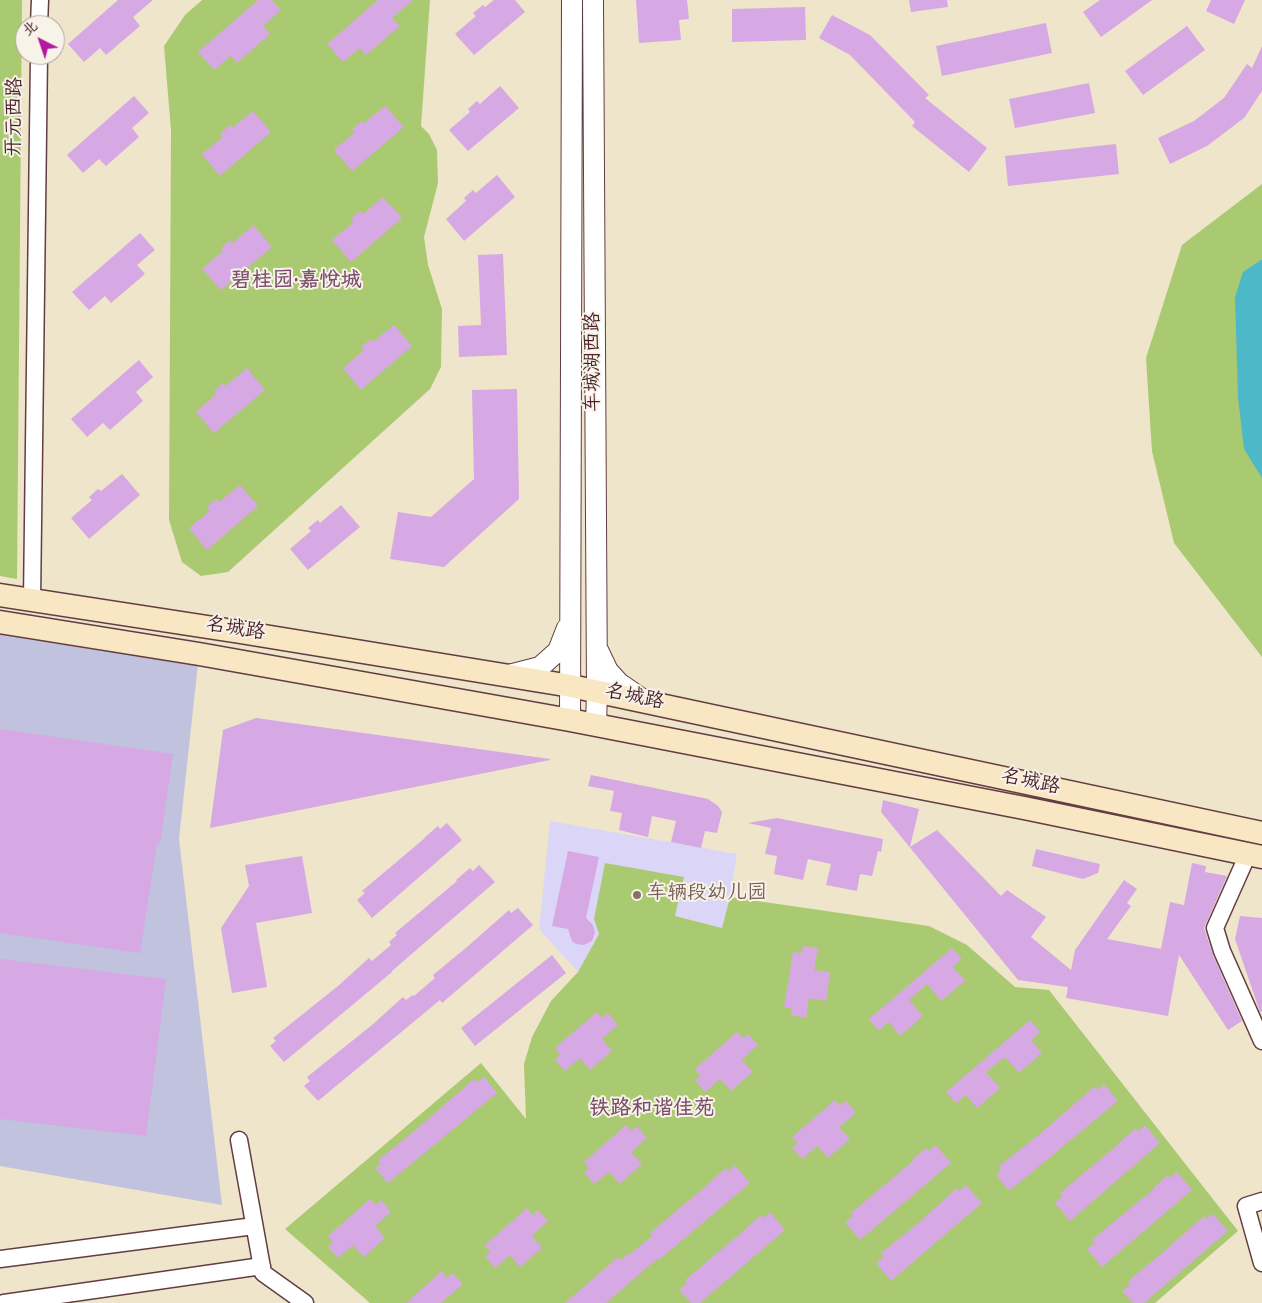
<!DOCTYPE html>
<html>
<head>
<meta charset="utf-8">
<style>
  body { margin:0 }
  #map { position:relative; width:1262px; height:1303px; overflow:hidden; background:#efe5ca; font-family:Dekko,"LXGW WenKai TC",sans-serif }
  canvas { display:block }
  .north { position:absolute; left:15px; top:15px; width:50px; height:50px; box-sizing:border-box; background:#f7f3e8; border:1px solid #b29e9c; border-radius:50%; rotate:319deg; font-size:14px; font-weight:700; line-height:20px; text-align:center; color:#4a1f2b }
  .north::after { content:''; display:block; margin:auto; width:18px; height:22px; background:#b5179e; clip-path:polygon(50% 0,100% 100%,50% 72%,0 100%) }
</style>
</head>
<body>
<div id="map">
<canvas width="1262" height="1303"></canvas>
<div class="north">北</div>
</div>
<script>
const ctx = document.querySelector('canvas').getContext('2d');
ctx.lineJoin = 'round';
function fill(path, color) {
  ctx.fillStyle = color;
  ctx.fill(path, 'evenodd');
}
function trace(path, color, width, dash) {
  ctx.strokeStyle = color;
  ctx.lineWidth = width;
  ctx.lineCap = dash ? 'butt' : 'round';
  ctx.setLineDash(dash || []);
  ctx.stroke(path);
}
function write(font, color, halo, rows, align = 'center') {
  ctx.font = font + ' Dekko,"LXGW WenKai TC",sans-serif';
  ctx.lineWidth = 4;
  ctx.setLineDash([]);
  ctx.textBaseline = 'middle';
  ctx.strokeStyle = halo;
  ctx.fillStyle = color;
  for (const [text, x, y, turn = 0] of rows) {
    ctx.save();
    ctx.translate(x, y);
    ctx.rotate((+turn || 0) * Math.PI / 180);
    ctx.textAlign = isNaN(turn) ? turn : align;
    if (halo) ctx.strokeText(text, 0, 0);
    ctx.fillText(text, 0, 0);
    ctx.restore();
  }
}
const built = new Path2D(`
  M550,821L737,854L730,897L722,928L651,910L599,934L578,972L539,929Z`);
const industrial = new Path2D(`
  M0,616L199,654L179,839L222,1205L0,1166Z`);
const green = new Path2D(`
  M0,0H22L17,579L0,576Z
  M202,0H430L421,126L429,134L437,150L438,183L424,237L428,265L442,309L441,367L430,389L228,572L201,576L182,562L169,520L171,130L164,46L185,15Z
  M1262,184V657L1174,543L1152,451L1146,358L1182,245Z
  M605,863L684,877L675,916L722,928L730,897L929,926L967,945L1015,987L1049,990L1238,1231L1155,1303H370L285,1229L481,1063L526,1119L524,1064L532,1037L551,1001L578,972L599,934L594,919Z`);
const water = new Path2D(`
  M1261,260H1262V478L1244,449L1238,397L1235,297L1243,272Z`);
const building = new Path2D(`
  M118,0H153L133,17L140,26L106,55L100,48L84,62L68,44Z
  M258,0H272L281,10L263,26L270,34L237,63L231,56L214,70L198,52Z
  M378,0H413L392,18L400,26L366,55L360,48L343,62L327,44Z
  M494,0H515L525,12L474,55L455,34L476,16L473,13L483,5L485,7Z
  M636,0H687L689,19L679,20L681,40L639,43Z
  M909,0H947L948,7L911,12Z
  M1100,0H1152L1101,37L1083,12Z
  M1211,0H1245L1234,24L1206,11Z
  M805,7L806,40L732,42V9Z
  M832,15L870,35L929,95L925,98L987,148L969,172L912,126L915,122L850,55L819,38Z
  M1046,23L1052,53L942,76L936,46Z
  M1187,26L1205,50L1143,95L1125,71Z
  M1262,46V91L1244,118L1207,146L1170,164L1158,138L1194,121L1224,98L1247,64L1252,68Z
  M1089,83L1095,113L1015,128L1009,99Z
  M500,86L519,108L468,151L449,130L470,112L468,109L477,101L480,104Z
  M134,96L149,113L132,128L139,137L106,166L99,159L83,173L67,155Z
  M385,106L404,127L352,171L334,150L355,132L352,129L362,121L364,123Z
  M253,111L271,132L220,176L202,154L223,137L220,134L230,125L232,128Z
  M1116,144L1119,174L1008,186L1005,156Z
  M497,175L515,197L464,241L446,219L466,201L464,198L473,190L476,193Z
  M383,197L402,218L351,262L332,240L353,223L351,219L360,211L363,214Z
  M253,225L272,247L221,290L202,269L223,251L221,248L230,240L233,243Z
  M140,233L155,250L137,265L145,274L111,303L105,296L89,310L72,292Z
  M503,254L507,355L459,357L458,326L481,325L478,255Z
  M394,325L412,346L361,390L343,368L364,350L361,347L371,339L373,342Z
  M139,360L153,377L136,392L143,401L110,430L103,423L87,437L71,419Z
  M247,368L265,390L214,433L196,412L216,394L214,391L223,383L226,386Z
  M517,389L519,499L444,567L390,559L398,512L431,517L474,479L472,390Z
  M122,474L140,495L89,539L71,518L92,500L89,497L98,489L101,491Z
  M240,485L258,506L207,550L189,528L210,511L207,507L216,499L219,502Z
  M341,505L360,527L308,570L290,549L311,531L308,528L318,520L320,523Z
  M256,718L550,759V760L210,828L223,730Z
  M0,729L173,754L160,844L157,843L140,953L0,933Z
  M591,775L708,799L718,806L722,812L717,833L705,831L701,848L671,842L676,821L652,816L648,837L619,830L622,813L610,811L614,791L588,786Z
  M883,800L919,809L910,847L937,830L1001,896L1007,890L1046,917L1031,937L1071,970L1075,950L1124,880L1137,889L1127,903L1131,906L1107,939L1161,949L1170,902L1184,905L1192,863L1206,866L1205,872L1227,876L1204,928L1213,955L1242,1021L1228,1030L1179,955L1168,1016L1066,998L1068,987L1018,980L881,812Z
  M777,818L883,839L881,852L878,851L872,876L860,874L857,891L826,885L831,864L808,859L803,880L774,874L777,856L765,854L771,828L748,823Z
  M447,823L462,840L372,918L357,900L365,893L362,891L425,838H424L438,826L440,829Z
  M1036,849L1100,864L1098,873L1083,879L1032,866Z
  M568,851L599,857L586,918L593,925L595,933L592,941L584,945L576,944L572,941L568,929L552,926Z
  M302,856L312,913L256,923L267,987L232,993L221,928L249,886L245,865Z
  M479,865L495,882L392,971V972L284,1062L270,1046L276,1041L273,1038L338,986L369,958L372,961L391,945L389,942L397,935L395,933L457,881L456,880L470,868L473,871Z
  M518,908L533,925L442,1003L440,1000L318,1101L304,1086L310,1081L307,1077L372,1025L403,997L406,1000L413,995L414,996L435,978L433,975L467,947L509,910L511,913Z
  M1240,916L1262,918V1012H1260L1235,939Z
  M803,946L818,948L814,970L830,972L826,1001L809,998L806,1018L791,1015L792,1008L784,1007L793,952L801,953Z
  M952,948L962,959L953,967L965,981L941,1001L927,984L909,1000L923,1016L900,1036L889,1022L879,1031L869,1019Z
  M552,955L566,973L475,1046L461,1028Z
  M0,959L166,979L146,1136L0,1119Z
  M597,1012L602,1018L608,1013L618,1025L602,1039L612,1051L590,1070L580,1058L565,1071L555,1060L560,1055L555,1048Z
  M1030,1020L1040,1032L1031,1040L1042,1053L1019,1073L1005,1057L986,1072L1000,1088L977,1108L966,1095L956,1103L946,1092Z
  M737,1032L743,1038L748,1034L758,1045L742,1060L753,1072L731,1091L720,1079L705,1092L695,1080L700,1076L695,1069Z
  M484,1077L497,1093L388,1183L375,1168L381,1163L378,1160L412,1133L474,1079L477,1082Z
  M1104,1084L1118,1101L1009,1191L996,1175L1001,1170L998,1167L1041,1133L1095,1086L1097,1090Z
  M835,1100L840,1106L846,1101L856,1113L839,1127L850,1139L828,1158L817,1146L803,1159L792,1148L798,1143L792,1137Z
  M626,1125L632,1131L637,1126L647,1138L631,1152L642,1164L620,1184L609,1172L594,1184L584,1173L589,1168L584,1162Z
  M1145,1125L1160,1143L1070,1221L1055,1203L1062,1196L1060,1193L1122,1141V1140L1136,1128L1138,1132Z
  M936,1145L951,1163L860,1240L845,1222L853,1216L851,1213L913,1161L912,1160L926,1148L929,1151Z
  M735,1165L750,1183L659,1260L658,1258L606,1303H565L618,1257L621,1260L627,1254L629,1255L652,1236L650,1233L712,1181V1180L726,1168L728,1171Z
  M1177,1172L1192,1190L1102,1267L1087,1249L1095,1243L1092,1240L1155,1188L1154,1187L1168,1175L1170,1178Z
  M966,1185L982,1203L891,1281L876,1263L884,1256L881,1253L916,1225L957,1188L959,1191Z
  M370,1199L376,1205L381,1200L391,1212L375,1226L385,1238L364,1257L353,1245L338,1258L328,1247L333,1242L328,1236Z
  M527,1208L532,1215L538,1210L548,1221L532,1236L542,1248L520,1267L510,1255L495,1268L485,1256L490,1252L485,1245Z
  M770,1212L785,1230L700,1303H691L679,1290L687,1283L685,1280L747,1228V1227L761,1215L763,1218Z
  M1213,1214L1228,1231L1144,1303H1133L1122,1291L1130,1284L1128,1281L1162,1253L1204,1216L1206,1219Z
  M442,1271L447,1278L452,1273L463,1284L441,1303H406Z`);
const minor = new Path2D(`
  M39,25L40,0
  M32,600L39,55
  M1248,854L1215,928L1222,951L1262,1041
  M239,1140L263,1273L305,1303
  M1262,1201L1246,1206L1262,1263
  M0,1259L254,1226
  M4,1303L262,1266`);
const tertiary = new Path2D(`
  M593,0L597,691L596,725
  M598,650L608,671L619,683L645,701
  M509,675L540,667L558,651L567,628
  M570,720L572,0`);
const secondary = new Path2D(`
  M0,595L240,632L571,686L1262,833
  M0,622L199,654L570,720L1024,808L1262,857`);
const markers = [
  [637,895,5,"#8d6e63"]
];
const streetNames = [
  ["开元西路",17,117,-89],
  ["车城湖西路",595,362,-90],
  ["名城路",235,631,9],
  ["名城路",634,699,12],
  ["名城路",1030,784,12]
];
const educationNames = [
  ["车辆段幼儿园",647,895]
];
const neighbourhoodNames = [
  ["碧桂园·嘉悦城",296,283],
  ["铁路和谐佳苑",652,1111]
];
fill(built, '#dbd6f7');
fill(industrial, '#c1c2dd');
fill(green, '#aaca72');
fill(water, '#4cb8c8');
fill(building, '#d6a8e4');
trace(minor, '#633d43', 19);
trace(tertiary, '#633d43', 22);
trace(secondary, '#633d43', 25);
trace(minor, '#fff', 16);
trace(tertiary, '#fff', 20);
trace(secondary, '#f9e7c3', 22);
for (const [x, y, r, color] of markers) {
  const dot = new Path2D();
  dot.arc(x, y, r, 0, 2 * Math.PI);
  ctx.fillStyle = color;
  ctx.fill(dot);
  trace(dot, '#f7f3e8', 2);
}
write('20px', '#4a1f2b', '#f7f3e8', streetNames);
write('20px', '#785e54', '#f7f3e8', educationNames, 'left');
write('bold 21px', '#7b4f6c', '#f7f3e8', neighbourhoodNames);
</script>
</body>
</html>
